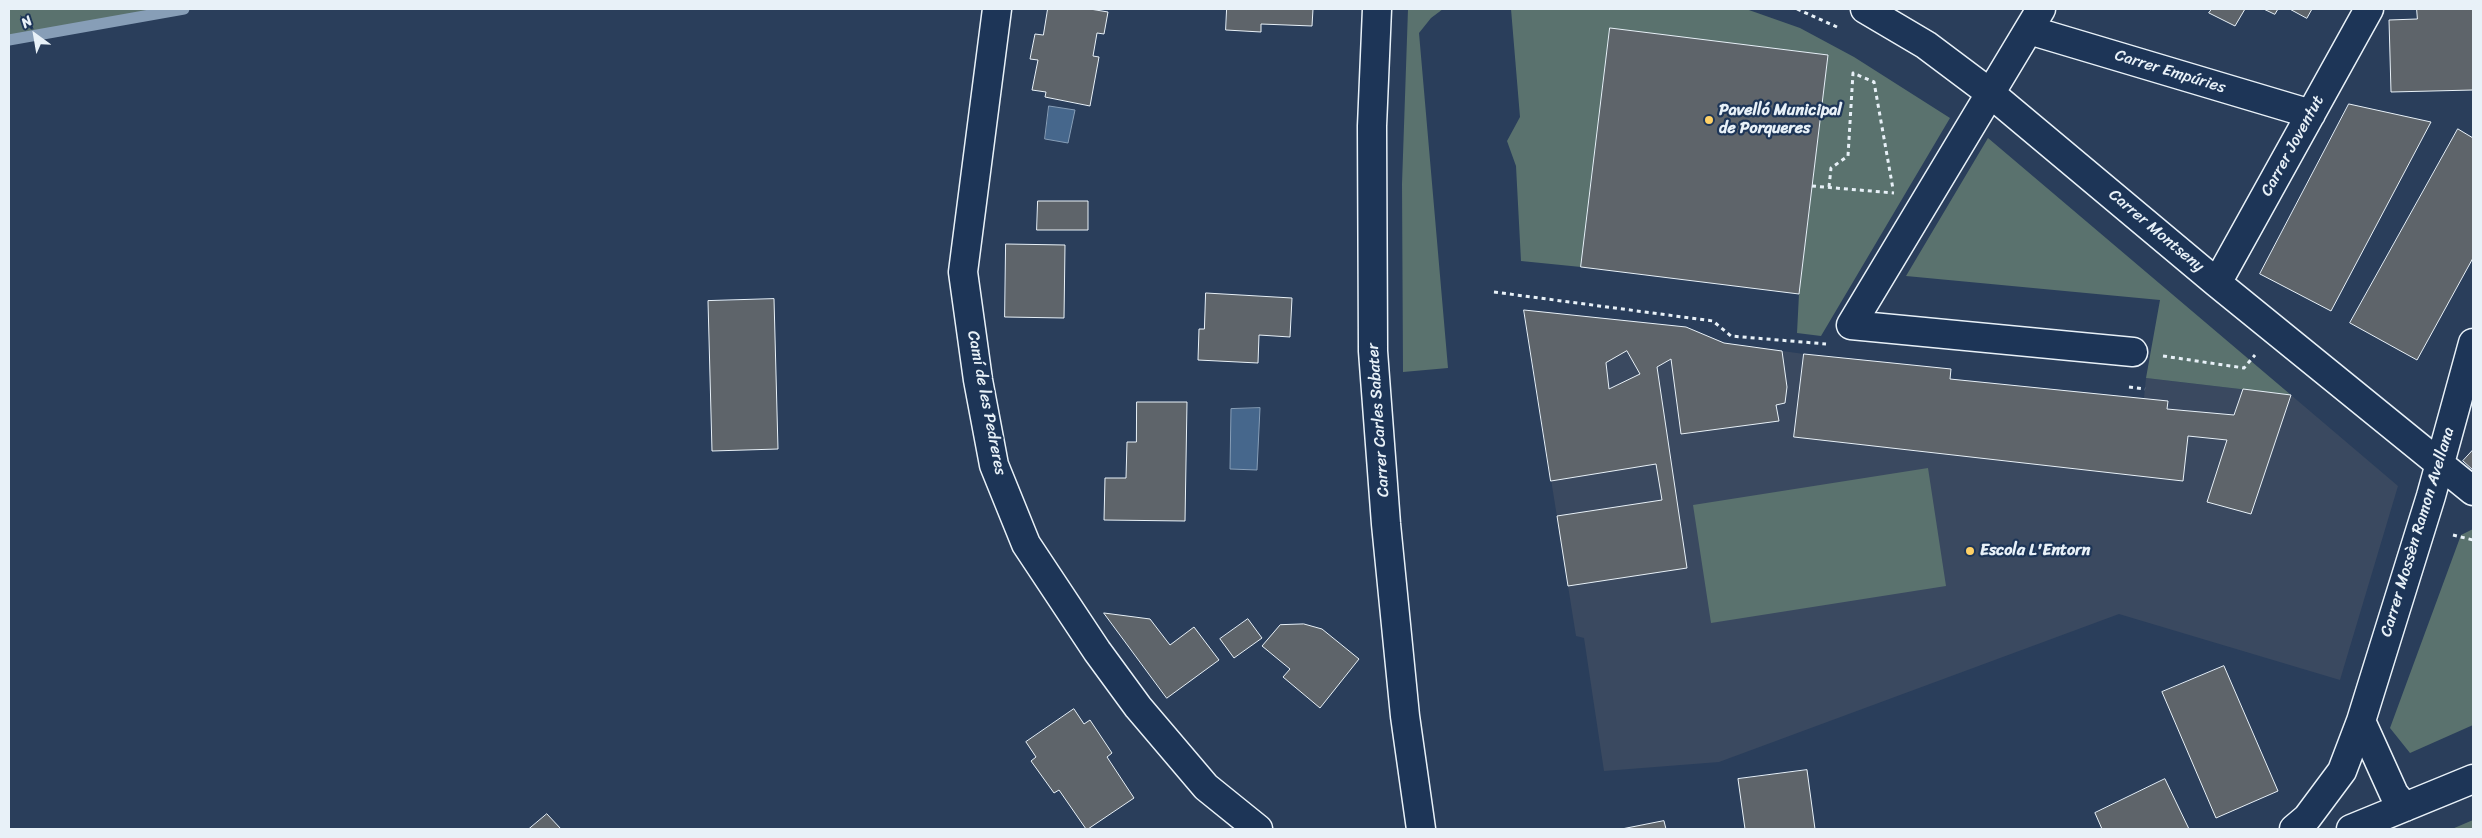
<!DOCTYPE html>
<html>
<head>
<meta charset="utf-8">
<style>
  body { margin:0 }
  #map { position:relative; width:2482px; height:838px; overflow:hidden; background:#2a3e5b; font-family:Sriracha,sans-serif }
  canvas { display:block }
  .frame { position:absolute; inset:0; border:10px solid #e8f1f8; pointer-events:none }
  .north { position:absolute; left:10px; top:10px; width:50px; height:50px; -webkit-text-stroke:4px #1d3557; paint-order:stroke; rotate:328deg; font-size:14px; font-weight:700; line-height:20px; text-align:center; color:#e8f1f8 }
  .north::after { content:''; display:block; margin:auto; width:18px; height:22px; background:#e8f1f8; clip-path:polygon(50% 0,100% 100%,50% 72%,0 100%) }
</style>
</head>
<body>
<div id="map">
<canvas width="2482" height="838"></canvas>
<div class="frame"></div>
<div class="north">N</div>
</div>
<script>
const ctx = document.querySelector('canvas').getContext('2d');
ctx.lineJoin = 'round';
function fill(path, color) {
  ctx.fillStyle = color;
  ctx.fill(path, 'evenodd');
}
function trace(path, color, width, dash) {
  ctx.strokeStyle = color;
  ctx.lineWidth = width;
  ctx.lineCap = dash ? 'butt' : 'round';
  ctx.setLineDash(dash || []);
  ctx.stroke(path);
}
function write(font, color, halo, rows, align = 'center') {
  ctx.font = font + ' Sriracha,sans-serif';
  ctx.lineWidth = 4.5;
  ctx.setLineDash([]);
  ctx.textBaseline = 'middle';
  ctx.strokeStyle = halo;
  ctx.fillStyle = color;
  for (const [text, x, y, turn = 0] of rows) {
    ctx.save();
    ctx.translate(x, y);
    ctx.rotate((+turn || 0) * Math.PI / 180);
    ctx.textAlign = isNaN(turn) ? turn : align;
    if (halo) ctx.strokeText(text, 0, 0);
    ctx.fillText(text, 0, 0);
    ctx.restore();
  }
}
const built = new Path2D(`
  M1524,310L1686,327L1725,343L1804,354L1951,369L1950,379L2144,398L2146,378L2291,395L2398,486L2340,680L2119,614L1719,762L1604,771L1584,638L1576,636Z`);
const green = new Path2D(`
  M9,9H184L9,40Z
  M1408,9H1443L1431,18L1419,33L1448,368L1403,372L1402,184Z
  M1511,9H1746L1800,28L1854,57L1950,118L1821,336L1797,333L1799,294L1828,55L1610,29L1581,267L1521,261L1516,166L1507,141L1520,117Z
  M1988,138L2291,395L2146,378L2160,300L1906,276Z
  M1928,468L1946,586L1711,623L1693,505Z
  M2473,529V725L2410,753L2390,728L2461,535Z
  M2473,820V829H2452Z`);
const water = new Path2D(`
  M1049,106L1075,110L1068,143L1045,139Z
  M1260,408L1257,470L1230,469L1231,409Z`);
const stream = new Path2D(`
  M9,40L184,9`);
const building = new Path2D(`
  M1048,9H1090L1108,12L1104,34L1097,33L1093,56L1099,57L1090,106L1045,97L1046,92L1032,90L1038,60L1030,59L1035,34L1043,35Z
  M1227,9H1313L1312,26L1261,24V32L1226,30Z
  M2212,9H2245L2235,26L2209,13Z
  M2264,9H2278L2275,14Z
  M2290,9H2312L2307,18Z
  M2417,9H2473V90L2391,92L2389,20L2417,19Z
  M1610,28L1828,55L1799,294L1581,267Z
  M2349,104L2431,122L2331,311L2260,274Z
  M2458,129L2473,138V258L2417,360L2350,323Z
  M1038,201H1088V230H1037Z
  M1006,244L1065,245L1064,318L1005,317Z
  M1206,293L1292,298L1290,337L1259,335L1258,363L1198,360L1199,329H1204Z
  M774,299L778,449L712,451L708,301Z
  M1524,310L1686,327L1724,343L1782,351L1787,387L1785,403L1776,405L1779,421L1681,434L1671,359L1657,367L1687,568L1568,586L1557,516L1662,500L1656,464L1551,481ZM1627,351L1640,374L1609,389L1606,363Z
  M1804,354L1951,369L1950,379L2168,401L2167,409L2234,415L2243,389L2291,395L2251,514L2207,502L2227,440L2188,436L2183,481L1794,437Z
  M1137,402H1187L1185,521L1104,520L1105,478H1126L1127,442H1136Z
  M2473,450V470L2463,461Z
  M1104,613L1150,619L1170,645L1194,627L1219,660L1167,698Z
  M1248,619L1262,638L1234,658L1220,639Z
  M1304,624L1322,629L1359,659L1320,708L1283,677L1290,669L1262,646L1280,625Z
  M2224,666L2278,791L2216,818L2162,692Z
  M1074,709L1084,724L1090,720L1112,753L1107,757L1134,798L1088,829H1086L1059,790L1054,793L1031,761L1036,757L1026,742Z
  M1807,770L1815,829H1745L1738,779Z
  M2165,779L2189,829H2102L2095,813Z
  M547,814L561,829H529Z
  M1664,821L1666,829H1622Z`);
const path = new Path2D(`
  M1797,9L1837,27
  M1812,186L1894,193
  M1829,187L1831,168L1848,156L1853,73L1874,82L1893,189
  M1494,292L1713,321L1731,336L1826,344
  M2163,356L2244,368L2255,355
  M2129,387L2145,389
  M2453,535L2473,540`);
const street = new Path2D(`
  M997,9L963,272L978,380L994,465L1026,544L1097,651L1138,707L1206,787L1258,829
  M1377,9L1372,126L1373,351L1386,524L1405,716L1421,829
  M1865,9L1926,45L1990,93L2217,283L2473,491
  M2041,9L1851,325L2133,352
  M2029,30L2311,114
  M2217,283L2369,9
  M2361,721L2394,794L2405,807
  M2294,829L2307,818L2342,771L2361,721L2431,496L2473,343
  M2351,829L2473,779`);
const markers = [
  [1709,120,5,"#ffd166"],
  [1970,551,5,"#ffd166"]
];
const streetNames = [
  ["Carrer Empúries",2170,72,17],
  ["Carrer Joventut",2293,146,-61],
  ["Carrer Montseny",2156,231,40],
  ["Camí de les Pedreres",986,403,79],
  ["Carrer Carles Sabater",1379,420,-94],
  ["Carrer Mossèn Ramon Avellana",2418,532,-73]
];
const poiNames = [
  ["Pavelló Municipal",1719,111],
  ["de Porqueres",1719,129],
  ["Escola L'Entorn",1980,551]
];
fill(built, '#3a4960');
fill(green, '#5a726e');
fill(water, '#46678c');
trace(water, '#879eb7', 1);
trace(stream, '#879eb7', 11);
fill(building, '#5e646a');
trace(building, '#e8f1f8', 1);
trace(street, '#e8f1f8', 31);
trace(path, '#e8f1f8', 3, [4, 4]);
trace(street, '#1d3557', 28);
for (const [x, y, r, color] of markers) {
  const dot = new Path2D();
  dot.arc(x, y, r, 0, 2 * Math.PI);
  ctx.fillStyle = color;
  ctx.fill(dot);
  trace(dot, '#1d3557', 2);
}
write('16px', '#e8f1f8', '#1d3557', streetNames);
write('bold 16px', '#e8f1f8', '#1d3557', poiNames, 'left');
</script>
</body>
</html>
